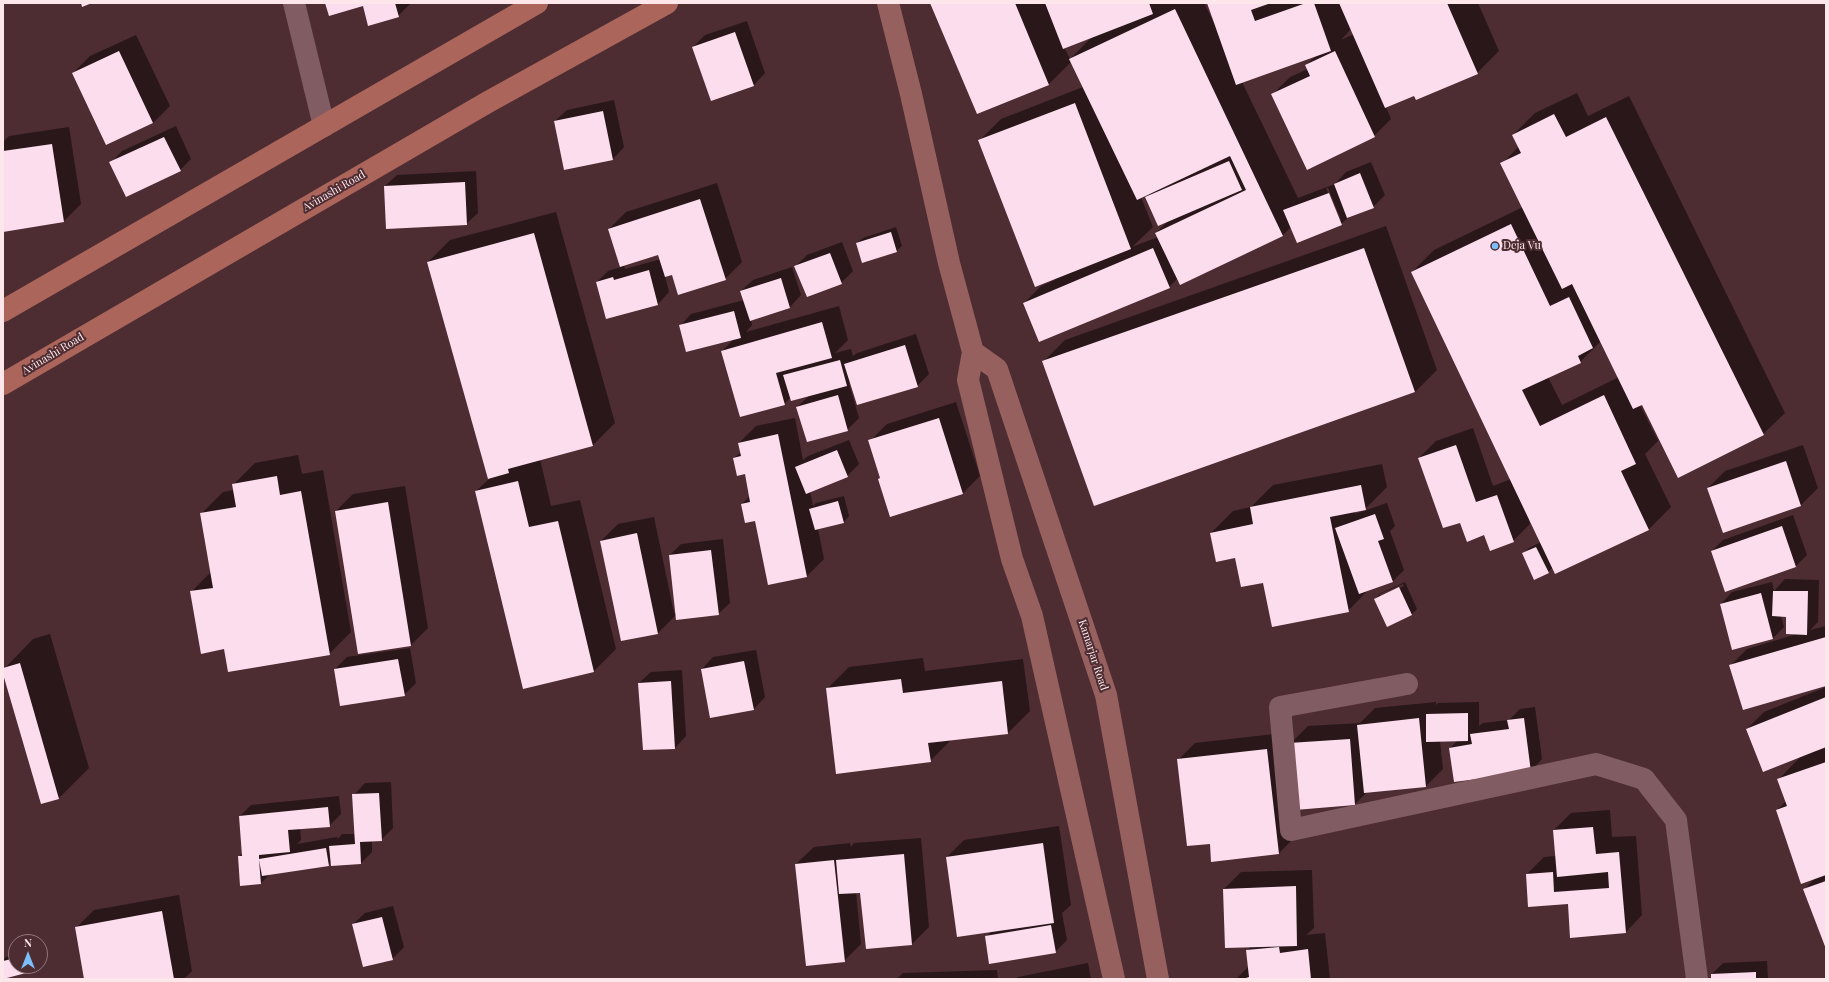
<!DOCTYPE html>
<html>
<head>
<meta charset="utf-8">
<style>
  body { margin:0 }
  #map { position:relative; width:1829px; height:982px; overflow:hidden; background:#4d2c32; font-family:"Playfair Display",serif }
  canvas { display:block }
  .frame { position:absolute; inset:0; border:4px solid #fde7ea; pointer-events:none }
  .north { position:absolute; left:8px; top:934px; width:40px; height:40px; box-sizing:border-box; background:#4d2c32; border:1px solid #93777c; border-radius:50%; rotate:0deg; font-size:11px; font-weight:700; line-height:16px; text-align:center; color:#fde7ea }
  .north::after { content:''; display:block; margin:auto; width:14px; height:18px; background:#7cbef9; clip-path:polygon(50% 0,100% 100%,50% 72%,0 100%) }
</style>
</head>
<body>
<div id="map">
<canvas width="1829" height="982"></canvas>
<div class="frame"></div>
<div class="north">N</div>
</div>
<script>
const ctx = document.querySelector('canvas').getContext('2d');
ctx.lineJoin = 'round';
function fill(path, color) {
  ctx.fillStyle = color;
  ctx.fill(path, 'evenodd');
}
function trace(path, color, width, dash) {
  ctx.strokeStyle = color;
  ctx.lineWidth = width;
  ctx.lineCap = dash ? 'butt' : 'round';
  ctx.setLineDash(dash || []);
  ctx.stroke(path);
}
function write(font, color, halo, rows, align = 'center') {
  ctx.font = font + ' "Playfair Display",serif';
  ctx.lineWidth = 4;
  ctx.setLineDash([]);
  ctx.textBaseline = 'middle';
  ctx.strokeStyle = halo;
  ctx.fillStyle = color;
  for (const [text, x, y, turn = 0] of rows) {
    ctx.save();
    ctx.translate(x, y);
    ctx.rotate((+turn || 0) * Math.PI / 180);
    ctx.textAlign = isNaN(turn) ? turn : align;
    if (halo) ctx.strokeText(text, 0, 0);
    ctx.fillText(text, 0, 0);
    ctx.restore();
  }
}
const shadow = new Path2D(`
  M326,3H411L398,16L363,5Z
  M931,3H1163L1162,4L1204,3L1214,23H1215L1208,3H1478L1499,51L1477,73L1415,94L1386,107L1391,119L1374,136L1273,94L1290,77L1308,69L1306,65L1317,55L1242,82L1298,198L1335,184L1346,172L1371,162L1385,195L1373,207L1350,216L1341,224L1291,227L1283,235L1181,284L1178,278L1169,287L1040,341L1024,303L1041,286L1055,280L979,141L1001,119L1083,87L1071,62L1049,84L977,113ZM1351,29L1354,34L1341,40ZM1093,36L1070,59L1064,47ZM1326,188H1328L1341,220H1339ZM1152,192L1147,197L1168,221L1156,233L1158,237L1132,247L1153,227L1141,197Z
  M747,21L765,73L754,85L693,47L705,35Z
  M136,35L170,106L153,123L73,73L90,56Z
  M1577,93L1588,116L1629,96L1785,413L1763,434L1642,404L1640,405L1658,441L1645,454L1671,507L1649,529L1556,573L1553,567L1548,572L1523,554L1529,548L1541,542L1530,519L1529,520L1530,524L1513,541L1460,522L1419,458L1436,441L1473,428L1493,486L1511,479L1412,272L1434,250L1523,207L1502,164L1519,146L1513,135L1535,113ZM1601,341L1619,377L1562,405L1548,377L1580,362Z
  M614,100L624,147L613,159L555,121L567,110Z
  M176,126L191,159L180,170L111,163L122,151Z
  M69,127L81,204L64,221L4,230L3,142L9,136Z
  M476,171L478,213L466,224L385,186L397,175Z
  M717,183L742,262L725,279L672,274L665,276L669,292L658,304L607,318L597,282L608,271L621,267L609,229L626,212ZM659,253L661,259L625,269L624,265Z
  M556,212L615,423L593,445L540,459L551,506L580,500L616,649L594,671L476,491L489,479L428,262L450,240Z
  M1386,226L1437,370L1415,392L1094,505L1043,362L1065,340Z
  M896,227L902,246L896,251L857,243L863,238Z
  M842,242L853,271L841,283L796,266L807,255Z
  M792,267L801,295L790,307L751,320L752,325L746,332L839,306L848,340L835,353L851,349L853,356L857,353L916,334L929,374L917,386L851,381L849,383L859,418L847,430L797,407L810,395L791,397L784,404L722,351L734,339L680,326L691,314L744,300L741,291L753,280Z
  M956,402L980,476L963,493L891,515L881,477L870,441L887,424Z
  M795,418L803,460L808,456L849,440L859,464L847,476L810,491L813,506L816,503L844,496L849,516L844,522L818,529L824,559L807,576L769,584L755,520L742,504L750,496L746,473L734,458L741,452L739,443L756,426Z
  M1803,445L1818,488L1801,505L1708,488L1725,471Z
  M298,455L302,474L323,470L351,632L329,654L225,648L191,592L211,572L201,514L223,492L234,490L233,485L255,463Z
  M1382,464L1387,487L1365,509L1355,511V514L1387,503L1395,526L1390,531L1404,570L1393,581L1369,589L1348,611L1264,581L1211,533L1233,511L1251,507L1273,485Z
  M405,486L428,628L411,645L336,511L353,494Z
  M1793,515L1807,555L1796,566L1712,551L1723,540Z
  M654,517L674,613H676L670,555L681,544L723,539L730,603L718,614L676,615L658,633L622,640L601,541L618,524Z
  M1785,579L1819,580L1818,622L1810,630L1826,626V685L1730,666L1747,649L1797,634L1787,616H1781L1784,627L1772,639L1721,604L1732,592L1772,582L1774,591Z
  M1405,582L1417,609L1412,614L1375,599L1381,593ZM1403,584L1404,586L1380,597V594Z
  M50,634L89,768L59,798L3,670L33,639Z
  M410,648L416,683L404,695L335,669L347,657Z
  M756,650L765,697L754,709L702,669L713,657Z
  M923,658L925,671L1023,659L1030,711L1008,733L952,739L930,761L827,689L849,667Z
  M682,670L686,736L675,748L639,683L651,672Z
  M1826,687V746L1817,750V751L1826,748V880L1823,881V883L1826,882V946L1804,890L1816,877L1777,810L1786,801L1779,779L1802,755L1747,729L1764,712Z
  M1436,702V705L1438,703L1479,702V726L1483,723L1509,720L1520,709L1535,707L1542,759L1531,771L1450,748L1458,740L1440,741L1443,769L1426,786L1367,792L1355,804L1291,743L1308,726L1360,723L1375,708Z
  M1283,733L1296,836L1279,853L1178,760L1195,743Z
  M391,782L393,828L381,840H372V852L361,863L331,862L328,865L270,874L261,883L241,885L239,857L243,852L240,816L251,805L339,796L341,814L329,826L300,828L301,840L297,844L337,837L338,839L342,834H355L354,795L365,783Z
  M1610,810L1612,837L1636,836L1642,915L1625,933L1569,903L1527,874L1544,857L1556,856L1554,830L1571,813Z
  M1059,826L1071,905L1062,913L1067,940L1055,952L986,937L992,931L947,857L964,840Z
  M921,838L929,927L912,944L861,891L856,892L861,944L844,961L796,864L814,847L850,843L851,847L854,843Z
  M1312,870L1314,928L1306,935L1325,933L1330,979H1236L1249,966L1247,951L1251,946L1224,889L1241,872Z
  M179,895L192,971L184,979H85L77,927L94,910Z
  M393,906L404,947L392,959L353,924L365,913Z
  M16,955V966L31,967L25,973L3,976V960L6,957Z
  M1767,961L1768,979H1712V974L1723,963Z
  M1088,963L1091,979H1016L1018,977Z
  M997,970L998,979H897L903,973Z`);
const building = new Path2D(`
  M81,3H92L82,7Z
  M325,3H395L399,17L368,26L363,6L329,16Z
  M930,3H1015L1049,85L977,114Z
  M1045,3H1149L1153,14L1063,49Z
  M1207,3H1271L1251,10L1255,21L1306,3H1314L1331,51L1236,85Z
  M1339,3H1447L1478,74L1416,100L1414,96L1385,108Z
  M1175,9L1283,236L1180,285L1155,233L1246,190L1230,156L1137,200L1069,59Z
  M735,32L754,86L711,101L692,47Z
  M119,51L153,123L106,145L72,73Z
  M1335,51L1375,137L1307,170L1271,94L1310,76L1305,65Z
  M1075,103L1131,249L1035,287L978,140Z
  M603,111L613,160L564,170L554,121Z
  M1554,114L1566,137L1606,117L1764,435L1678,478L1642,405L1633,409L1572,284L1562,289L1500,163L1521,153L1512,135Z
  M164,137L181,171L126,197L109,162Z
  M52,144L64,222L3,232V151Z
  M1229,161L1242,190L1158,226L1145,197Z
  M1360,173L1374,208L1347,218L1334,184Z
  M465,182L467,225L386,229L384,186Z
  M1329,193L1342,225L1297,243L1283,210Z
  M700,199L726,280L678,295L672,275L665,277L658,255L620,267L608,229Z
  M1511,224L1550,306L1569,297L1593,348L1578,356L1581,363L1522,390L1540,426L1604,395L1636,464L1621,471L1649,530L1555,574L1411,272Z
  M891,232L897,252L862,263L856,243Z
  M534,233L593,446L508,469L509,473L488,479L427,262Z
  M1153,248L1170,288L1039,342L1023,303Z
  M1364,248L1415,392L1094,506L1042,361Z
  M830,253L842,284L807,297L794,266Z
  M649,270L658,305L606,319L596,282L613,277L614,280Z
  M781,278L790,308L750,321L740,291Z
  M734,311L741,338L686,352L679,325Z
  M822,322L832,358L776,373L785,405L740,417L721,351Z
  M905,345L918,387L857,405L844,364Z
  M840,360L847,386L791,401L783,375Z
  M838,395L848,431L807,442L796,407Z
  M939,418L963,494L890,517L878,479L880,478L868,440Z
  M778,434L807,577L768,585L755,521L745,523L741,504L750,502L745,474L737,476L733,458L741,456L738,443Z
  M1456,445L1476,502L1497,495L1514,542L1490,551L1484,535L1467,542L1460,523L1443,528L1418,458Z
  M837,450L848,477L806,494L795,467Z
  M1786,461L1801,506L1723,533L1707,488Z
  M277,476L280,495L301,491L330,655L228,672L224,649L201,654L190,591L213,588L200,513L236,507L232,484Z
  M518,481L529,527L558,521L594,672L523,689L475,491Z
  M1361,485L1366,510L1330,517L1349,612L1272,627L1263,583L1241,587L1235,558L1216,562L1210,533L1253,524L1250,507Z
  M838,501L844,523L815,530L809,509Z
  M388,502L411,646L358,654L335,511Z
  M1375,514L1384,539L1378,541L1393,582L1359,594L1335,528Z
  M1782,526L1796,567L1725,592L1711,551Z
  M637,533L658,634L621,641L600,541Z
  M1536,547L1549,573L1534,580L1522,553Z
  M711,550L719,615L676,620L669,555Z
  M1399,587L1412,615L1387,627L1374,599Z
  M1773,591H1808L1807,635L1786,634V617L1772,616Z
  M1761,593L1773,639L1732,650L1720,604Z
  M1826,637V686L1743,710L1729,665Z
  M398,659L405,696L340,706L334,669Z
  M744,661L754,710L710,718L701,669Z
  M20,663L59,799L41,804L3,674V668Z
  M901,679L903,693L1002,681L1008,734L928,743L931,762L836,774L826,688Z
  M671,681L675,749L643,750L638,683Z
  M1826,697V747L1763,772L1746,729Z
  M1468,713V741L1426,742V714Z
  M1419,718L1426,787L1364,793L1357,725Z
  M1524,718L1531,772L1454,782L1449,748L1472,744L1470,734L1509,729L1507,720Z
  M1350,739L1355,805L1295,810L1289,743Z
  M1267,749L1279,854L1211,862L1210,844L1187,846L1177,759Z
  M1826,762V875L1801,884L1776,810L1787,806L1777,779Z
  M379,793L382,841L360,842L361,864L331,866L329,846L355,844L352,794Z
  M328,807L330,827L288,830L290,852L259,855V859L326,848L329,866L262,876L259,860L261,884L240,886L238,856H242L239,816Z
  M1593,827L1596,854L1619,852L1626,933L1570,938L1568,904L1528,907L1526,874L1553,872L1554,892L1609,888L1608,872L1557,877L1553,830Z
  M1043,843L1054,923L957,937L946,857Z
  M904,854L912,945L866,949L860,893L839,894L836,860Z
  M834,860L845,962L806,966L795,864Z
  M1826,881V949L1803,889Z
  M1296,886L1297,946L1225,948L1223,889Z
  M162,911L174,979H84L75,927Z
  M382,917L393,960L363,967L352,924Z
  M1051,925L1056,953L989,964L985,936Z
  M1279,947L1280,953L1308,949L1311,979H1243L1249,977L1246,950Z
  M16,958V966H24L26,973L3,979V961Z
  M1756,972V979H1711V974Z`);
const minor = new Path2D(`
  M294,3L324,126
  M1407,684L1280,707L1291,830L1596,764L1644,779L1676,820L1697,979`);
const secondary = new Path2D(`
  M888,3L911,94L949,263L973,352L968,380L1012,559L1032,616L1114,979
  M973,352L997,369L1106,695L1158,979`);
const primary = new Path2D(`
  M3,311L537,3
  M3,384L488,102L667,3`);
const markers = [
  [1495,246,4,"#7cbef9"]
];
const streetNames = [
  ["Avinashi Road",334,191,-30],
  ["Avinashi Road",53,354,-31],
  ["Kamarjar Road",1093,655,72]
];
const poiNames = [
  ["Deja Vu",1503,246]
];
fill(shadow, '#0007');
fill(building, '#fcddee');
trace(minor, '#815c62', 22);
trace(secondary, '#96605f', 22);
trace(primary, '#ab655b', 22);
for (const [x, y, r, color] of markers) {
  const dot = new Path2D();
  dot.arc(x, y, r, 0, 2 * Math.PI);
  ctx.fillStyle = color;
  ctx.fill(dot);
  trace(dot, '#4d2c32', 1.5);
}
write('11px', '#fde7ea', '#4d2c32', streetNames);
write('11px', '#fde7ea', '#4d2c32', poiNames, 'left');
</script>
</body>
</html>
